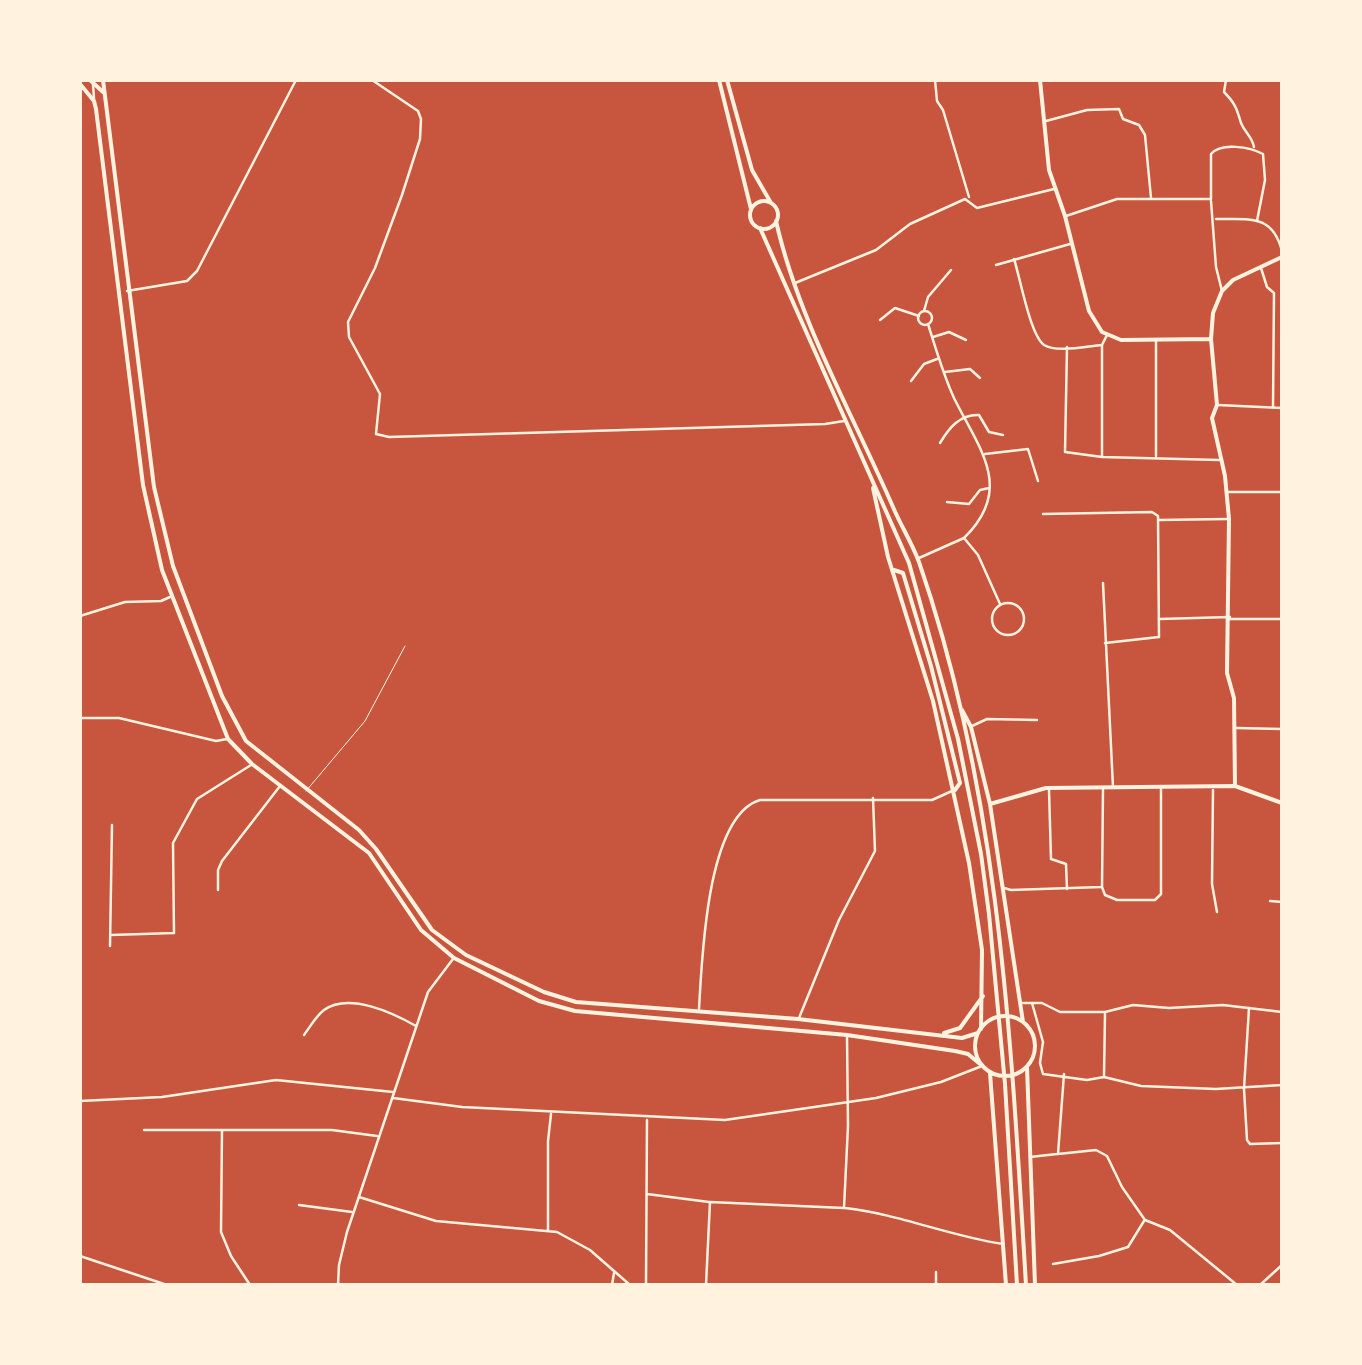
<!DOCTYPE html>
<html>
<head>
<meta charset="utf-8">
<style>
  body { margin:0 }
  #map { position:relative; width:1362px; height:1365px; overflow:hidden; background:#c8553d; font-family:Cabin,sans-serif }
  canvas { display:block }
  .frame { position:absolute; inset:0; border:82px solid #fff3e0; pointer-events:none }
</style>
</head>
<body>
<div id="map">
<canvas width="1362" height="1365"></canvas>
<div class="frame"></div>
</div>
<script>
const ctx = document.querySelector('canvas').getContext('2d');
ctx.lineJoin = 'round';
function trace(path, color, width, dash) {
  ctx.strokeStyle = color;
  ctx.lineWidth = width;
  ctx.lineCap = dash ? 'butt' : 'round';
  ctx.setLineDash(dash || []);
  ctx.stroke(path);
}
const service = new Path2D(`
  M306,791L365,721L405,646`);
const minor = new Path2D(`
  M372,80L418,111L421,119L420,139L402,195L375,268L348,322L349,337L380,394L376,434L389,437L825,424L844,421
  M935,80L937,101L943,110L969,197
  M1226,80L1224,92C1235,103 1237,109 1241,123C1245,133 1252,136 1254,147
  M93,84L94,99
  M1046,121L1087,110L1119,109L1123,119L1139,125L1145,135L1151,198
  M1211,201L1216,267L1222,291
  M1066,216L1117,199H1211V154C1221,142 1250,147 1263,154L1265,180L1257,221
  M1216,219C1249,220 1272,213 1282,251
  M1014,259C1020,277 1030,335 1044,345C1057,353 1087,346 1102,345
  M996,265L1070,244
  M1261,268L1267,287L1274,293L1273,407
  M795,283L876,250L910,224L965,199L977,208L1054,189
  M127,291L187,281L197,271L296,80
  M924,311L928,297L951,270
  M918 318a7 7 0 1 1 14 0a7 7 0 1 1-14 0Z
  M880,320L895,308L919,316
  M928,324C936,349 943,374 954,398C979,449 1015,488 964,538
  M933,337L949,332L966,340
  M1156,341V456
  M1067,347L1065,452L1102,457L1219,460
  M945,372L970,369L980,378
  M911,381L924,364L937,359
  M1218,405L1282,408
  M940,443C949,428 960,414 979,415L989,432L1003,435
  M985,454L1028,449L1038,481
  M1102,456V345L1107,335
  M1229,492H1282
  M947,502L969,504L980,490L989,488
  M1043,514L1152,512L1158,516L1159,637L1105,643
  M1158,520L1228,519
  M919,558L964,538L978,555L1000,604
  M1103,583L1113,787
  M992 619a16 16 0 1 1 32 0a16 16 0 1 1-32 0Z
  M80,616L125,602L161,601L170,597
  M1160,619L1230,617
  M1229,619H1282
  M80,718H119L216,741L227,739
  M972,726L987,719L1037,720
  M1236,728L1282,729
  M1103,789L1102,887L1105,895L1117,900H1155L1161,894V789
  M1049,790L1051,859L1066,864L1067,889
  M1213,790L1212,884L1217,912
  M1004,888L1011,890L1101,887
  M218,890V870L222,861L280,786
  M1270,901L1282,902
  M111,935L174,933L173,843L197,799L251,765
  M110,946L112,825
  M1023,1003H1042L1060,1012H1105L1133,1005L1169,1008L1223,1005L1282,1012
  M1032,1003L1043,1042L1040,1063L1043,1074L1087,1080L1104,1077L1141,1086L1216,1089L1282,1085
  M1249,1008L1244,1089L1247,1140L1250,1144L1282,1143
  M699,1009C702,961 706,816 760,800H932L952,791
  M799,1018L839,920L875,851L873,798
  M304,1035C310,1027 316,1016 324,1010C349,992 393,1013 416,1026
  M1064,1074L1058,1154L1096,1150L1107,1156L1122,1187L1145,1220L1170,1230L1237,1285
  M1104,1076L1105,1014
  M393,1098L462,1107L725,1120L876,1098L941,1082L982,1066
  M80,1101L162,1097L276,1080L393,1092
  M144,1130H332L377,1136
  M222,1130L221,1232L231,1256L250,1285
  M1030,1157L1057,1154
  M647,1194L709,1202
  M359,1197L436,1221L557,1232L590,1250L630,1285
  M299,1205L352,1212
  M845,1208C899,1214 949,1236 1003,1244
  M548,1231V1141L551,1114
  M80,1256L167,1285
  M1053,1264L1099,1256L1128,1247L1144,1221
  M936,1272V1285
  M338,1285L339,1265L347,1232L428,992L453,959
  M612,1285L614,1273
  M646,1285L647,1120
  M706,1285L710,1202L844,1208L848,1126L847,1036
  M1260,1285L1282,1265`);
const tertiary = new Path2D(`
  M1040,80L1049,170L1065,216L1089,311L1102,332L1121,340L1211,339
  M1235,786L1234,698L1227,673L1229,519L1225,476L1212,418L1217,405L1211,339L1213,313L1222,291L1233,280L1282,257`);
const secondary = new Path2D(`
  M90,80L103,92
  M103,80L154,487L173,566L222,696L246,741L359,830L376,849L432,930L466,955L544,992L576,1002L798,1019L962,1038L978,1033
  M719,80L751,209
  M727,80L752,170L771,203
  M80,84L94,101L96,109L143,485L162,570L228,739L252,764L369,853L421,930L454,958L539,1001L575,1011L847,1035L955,1051L968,1054L980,1064
  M750 215a14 14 0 1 1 28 0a14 14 0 1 1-28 0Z
  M776,221C798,319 853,415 893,507C901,526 912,543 919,562C1000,796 1011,1041 1026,1285
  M760,228L909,563L958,739L981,854L989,914L1005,1084L1017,1285
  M873,488L888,557L933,701L969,863L982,950L981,1029
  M894,570L903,573L931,666L960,783L955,790
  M962,710L971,727L990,804L1023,1022
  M990,804L1046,788L1235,786L1282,803
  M975 1046a30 30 0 1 1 60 0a30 30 0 1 1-60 0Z
  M944,1033L960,1028L983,996
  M1027,1067L1035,1285
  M990,1073L1006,1285`);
trace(service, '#fff3e0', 1);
trace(minor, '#fff3e0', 2.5);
trace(tertiary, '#fff3e0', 4);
trace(secondary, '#fff3e0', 4);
</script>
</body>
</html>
